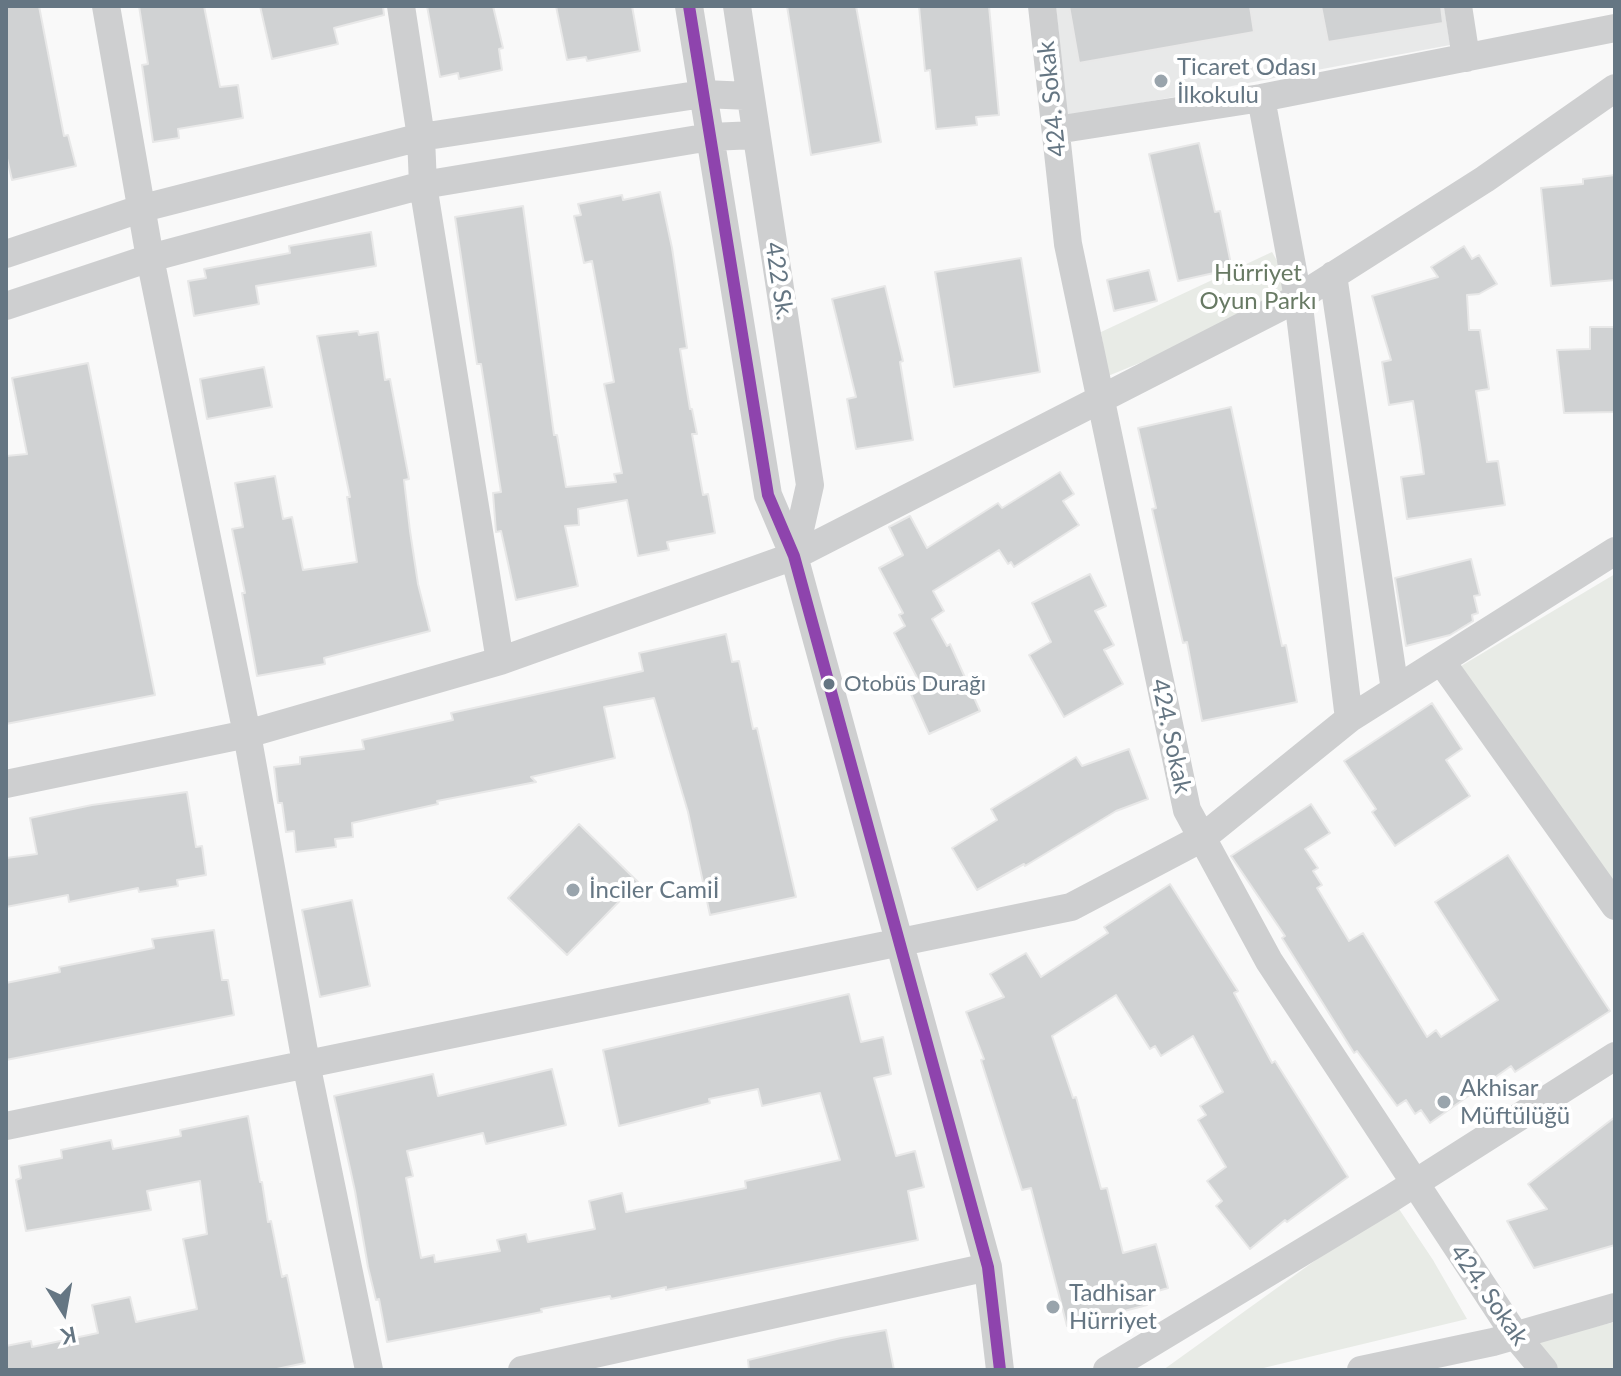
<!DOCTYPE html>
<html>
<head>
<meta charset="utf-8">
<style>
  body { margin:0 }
  #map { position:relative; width:1621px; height:1376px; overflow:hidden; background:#f9f9f9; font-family:Lato,sans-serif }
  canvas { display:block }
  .frame { position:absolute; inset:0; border:8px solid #657683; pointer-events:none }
  .north { position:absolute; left:24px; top:1272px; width:80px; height:80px; -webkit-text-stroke:6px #fff; paint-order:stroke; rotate:169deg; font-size:22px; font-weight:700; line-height:32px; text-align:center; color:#657683 }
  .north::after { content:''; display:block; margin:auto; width:28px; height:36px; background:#657683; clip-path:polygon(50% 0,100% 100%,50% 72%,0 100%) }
</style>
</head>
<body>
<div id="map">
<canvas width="1621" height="1376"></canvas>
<div class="frame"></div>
<div class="north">K</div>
</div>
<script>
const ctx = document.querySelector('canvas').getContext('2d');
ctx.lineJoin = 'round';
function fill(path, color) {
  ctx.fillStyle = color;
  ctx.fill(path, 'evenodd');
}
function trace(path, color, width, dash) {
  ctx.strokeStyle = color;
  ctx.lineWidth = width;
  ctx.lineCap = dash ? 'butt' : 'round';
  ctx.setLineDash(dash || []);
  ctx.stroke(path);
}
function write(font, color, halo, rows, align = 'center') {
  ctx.font = font + ' Lato,sans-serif';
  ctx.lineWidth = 8;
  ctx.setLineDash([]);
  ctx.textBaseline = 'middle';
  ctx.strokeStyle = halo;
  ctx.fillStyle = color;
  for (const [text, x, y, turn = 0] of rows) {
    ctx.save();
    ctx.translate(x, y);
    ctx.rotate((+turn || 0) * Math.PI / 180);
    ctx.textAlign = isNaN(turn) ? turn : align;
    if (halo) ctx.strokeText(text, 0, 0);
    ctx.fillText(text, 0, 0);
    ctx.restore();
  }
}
const built = new Path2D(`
  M1056,6H1444L1450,45L1067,117Z`);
const green = new Path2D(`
  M1272,252L1298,298L1108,376L1101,332Z
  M1615,574V884L1461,666Z
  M1395,1203L1433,1260L1467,1319L1255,1370H1163Z
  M1615,1322V1370H1555L1531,1342Z`);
const building = new Path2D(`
  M6,6H39L64,136L68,135L76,166L12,180L6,154Z
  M139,6H204L220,87L238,85L243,118L178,129L179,138L153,142L142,65L148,64Z
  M260,6H383L384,15L334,28L338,44L272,59Z
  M427,6H493L503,48L499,49L502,70L459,79L458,73L440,77Z
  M556,6H632L640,51L587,61L586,57L567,60Z
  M787,6H856L881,142L811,155Z
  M919,6H989L999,115L976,117L977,125L936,129L930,70L925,71Z
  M1069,6H1250L1254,32L1079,63Z
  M1321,6H1441L1443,23L1328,42Z
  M1199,143L1215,212L1220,211L1232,269L1178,281L1149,154Z
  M1615,175V280L1551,286L1541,188L1583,184V179Z
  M660,192L672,248L687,348L680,349L690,409H692L697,434H692L703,495L708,494L715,533L667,542L669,550L638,556L627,500L578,509L579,525L565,526L578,586L516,600L501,531L496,532L493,493L501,492L481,364H477L455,217L523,206L554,435H557L566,487L616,482L614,474L622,473L604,384L614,382L592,261L584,263L574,216L581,215L578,204L622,195L623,200Z
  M371,232L376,266L256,286L259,304L194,316L188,281L206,278L204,269L290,253L289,246Z
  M1464,246L1472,259L1479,255L1497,284L1479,294L1467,295L1469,330H1480L1489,389L1476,391L1487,462L1498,461L1505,505L1407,519L1401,477L1424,474L1420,445L1413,401L1389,405L1382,362L1391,360L1372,296L1438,277L1431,267Z
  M1021,258L1040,372L954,387L935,272Z
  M1149,270L1157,301L1114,311L1107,280Z
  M885,286L903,361L900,362L913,440L856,449L847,399L856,397L832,299Z
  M1590,327H1615V412L1564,413L1557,350L1590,349Z
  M358,331L359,335L378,332L385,380L390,379L409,479L404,480L410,531L418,584L430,631L324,658L325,664L257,676L242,593H245L232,529L243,527L235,483L275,476L283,519L292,517L303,570L357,562L347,497H350L317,336Z
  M88,363L155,695L6,724V456L27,454L12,378Z
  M264,367L272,407L207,419L200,379Z
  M1231,407L1282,646L1286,645L1297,702L1202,721L1187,642L1183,643L1152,509L1156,508L1138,428Z
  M1060,472L1074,494L1063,501L1079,525L1014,567L1011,562L1008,564L999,550L933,591L944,611L932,619L947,646L950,644L980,711L929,734L911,694L923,689L894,633L905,626L899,615L903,613L879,568L903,555L889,527L910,516L927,548L998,503L1002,508Z
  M1471,559L1480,595L1474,596L1478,613L1472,615L1473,621L1450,635L1406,646L1395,578Z
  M1090,574L1106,606L1095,611L1114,645L1104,650L1123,684L1064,717L1029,655L1051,642L1032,603Z
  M726,634L732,662L739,661L753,729L757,728L796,897L710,915L688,812L654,698L604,707L615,758L531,777L536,782L437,801L438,804L352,823L353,837L335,839L336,847L296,852L294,831L286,832L282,803H278L274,767L300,764V757L364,749L362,740L453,720L451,713L643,671L639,653Z
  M1432,703L1462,749L1446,760L1470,796L1395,846L1372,812L1376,809L1344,761Z
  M1129,749L1148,799L1116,811L1025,866L1024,864L977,890L952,848L997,820L991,809L1076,757L1082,766Z
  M187,792L196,847L202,846L206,875L177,880L178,886L139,892L138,888L69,902L68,895L6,907V858L37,854L30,818L92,805Z
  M1311,804L1330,833L1305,849L1318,868L1313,871L1322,885L1317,888L1349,941L1363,933L1427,1037L1436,1030L1441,1037L1498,1000L1435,902L1508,855L1610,1011L1515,1072L1511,1066L1430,1123L1421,1110L1415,1114L1406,1100L1397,1106L1357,1051L1354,1053L1282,938L1285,936L1231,856Z
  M579,824L638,882L567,955L508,898Z
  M1170,884L1238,991L1234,993L1272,1063L1275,1061L1348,1177L1287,1222L1285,1220L1250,1249L1216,1206L1222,1201L1207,1181L1226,1167L1198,1120L1206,1115L1200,1106L1223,1092L1193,1036L1161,1056L1155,1046L1150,1049L1116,995L1052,1036L1073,1098L1076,1097L1101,1189L1107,1188L1123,1253L1156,1244L1168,1288L1144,1295L1147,1305L1067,1326L1031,1188L1022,1190L981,1060L984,1059L966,1012L1004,997L990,974L1026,953L1041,977L1108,933L1104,927Z
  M352,900L370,986L320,997L302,910Z
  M214,930L222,980H228L234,1015L6,1060V983L60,972L59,967L154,948L152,939Z
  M849,994L861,1042L883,1037L891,1074L874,1078L896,1156L915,1151L924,1187L908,1191L918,1240L666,1290V1287L611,1299L610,1296L541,1309L542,1312L387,1342L379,1299L376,1300L368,1267L355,1191L334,1096L433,1074L438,1096L552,1069L566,1125L486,1144L483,1133L407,1151L413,1176L406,1178L421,1258L434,1255L435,1262L500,1251L497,1240L526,1234L528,1242L595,1229L589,1201L622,1193L626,1212L746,1188L745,1181L840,1160L820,1093L762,1106L758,1089L709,1099L710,1103L619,1126L603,1050Z
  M248,1116L260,1182H262L268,1222L271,1221L282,1277L287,1275L305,1363L272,1370H6V1346L31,1341L32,1347L98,1333L92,1305L130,1297L136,1322L197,1309L183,1239L207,1234L200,1181L147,1191L151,1210L26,1231L16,1180L21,1178L19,1166L62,1158L61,1150L111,1140L113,1149L181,1136L180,1130Z
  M1615,1117V1245L1534,1268L1507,1221L1547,1209L1528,1184Z
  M886,1330L894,1370H749L748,1360L841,1338Z`);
const minor = new Path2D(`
  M106,6L150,258L247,734L306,1063L369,1370
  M401,6L421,137L423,185L500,661
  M689,6L768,495L794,556L988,1267L1000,1370
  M737,6L810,485L794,556
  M1042,6L1068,244L1187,810L1269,961L1515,1335L1544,1370
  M1458,6L1466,58
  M1261,98L1298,298L1349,719
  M1056,130L1261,98L1615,28
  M6,254L143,208L421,137L703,94L750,96
  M1333,275L1395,690
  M6,306L150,258L423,185L710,137L756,135
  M1441,661L1615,906
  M6,784L247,734L500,661L794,556L1298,298L1485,179L1615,88
  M6,1126L1071,907L1202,838L1349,719L1615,551
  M522,1370L988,1267
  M1107,1370L1390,1199L1615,1056
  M1361,1370L1493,1342L1615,1307`);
const bus1 = new Path2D(`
  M689,6L768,495L794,556L988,1267L1000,1370`);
const markers = [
  [1161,81,8,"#99a4ac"],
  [829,684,7,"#657683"],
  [573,890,8,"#99a4ac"],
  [1444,1102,8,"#99a4ac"],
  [1053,1307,8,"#99a4ac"]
];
const busNames = [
  ["Otobüs Durağı",844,684]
];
const poiNames = [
  ["Ticaret Odası",1177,67],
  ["İlkokulu",1177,95],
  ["İnciler Camiİ",589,890],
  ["Akhisar",1460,1088],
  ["Müftülüğü",1460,1116],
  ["Tadhisar",1069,1293],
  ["Hürriyet",1069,1321]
];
const streetNames = [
  ["424. Sokak",1052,99,-96],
  ["422 Sk.",779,281,81],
  ["424. Sokak",1171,736,78],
  ["424. Sokak",1489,1295,55]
];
const parkNames = [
  ["Hürriyet",1258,273],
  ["Oyun Parkı",1258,301]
];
fill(built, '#e8e9e9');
fill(green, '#e8ebe6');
fill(building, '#d0d2d3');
trace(building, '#e8e8e8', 2);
trace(minor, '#cecfd0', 28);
trace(bus1, '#8e44ad', 12);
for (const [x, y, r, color] of markers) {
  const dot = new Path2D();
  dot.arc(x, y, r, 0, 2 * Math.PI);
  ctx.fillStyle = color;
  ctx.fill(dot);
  trace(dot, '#fff', 3);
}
write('22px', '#657683', '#fff', busNames, 'left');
write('24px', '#657683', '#fff', poiNames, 'left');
write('24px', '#657683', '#fff', streetNames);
write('24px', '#687a64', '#fff', parkNames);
</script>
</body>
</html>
